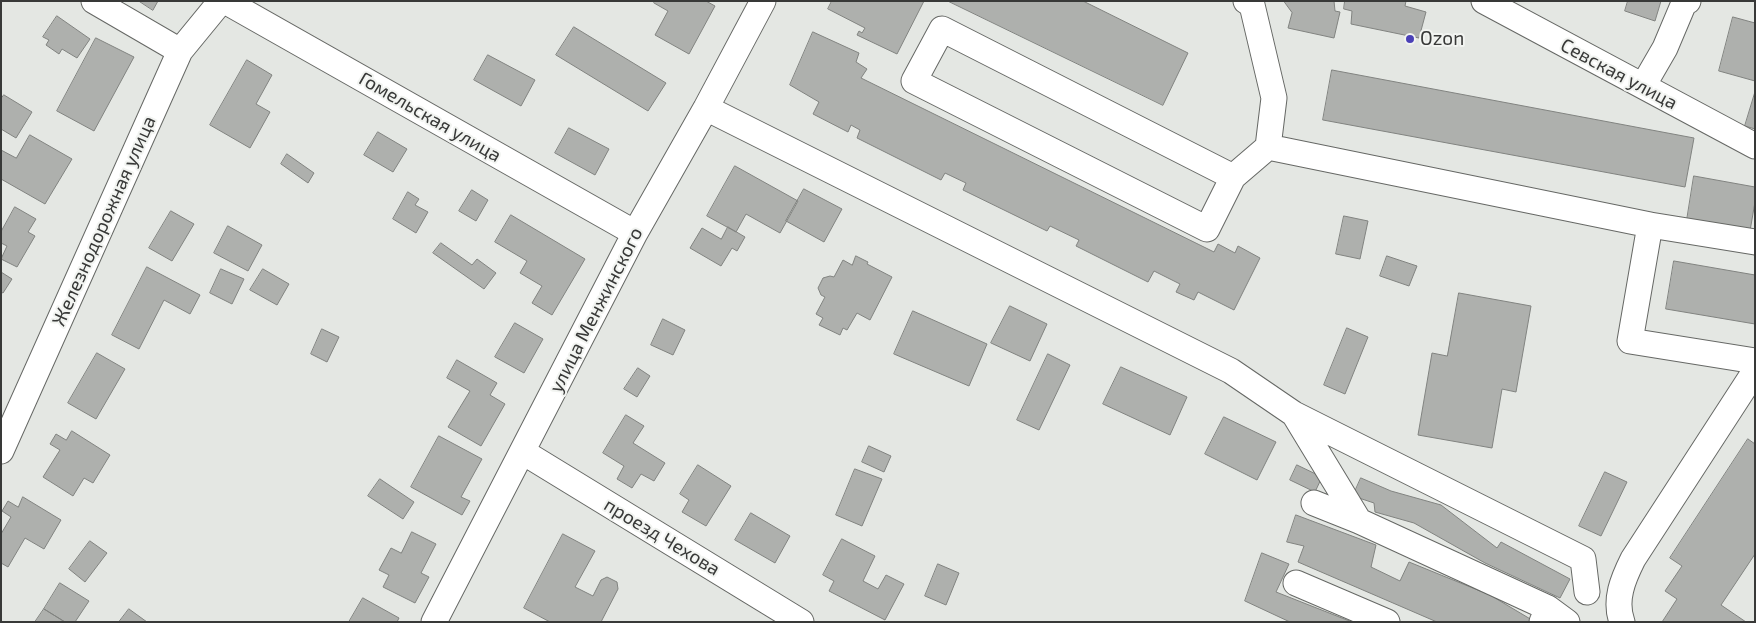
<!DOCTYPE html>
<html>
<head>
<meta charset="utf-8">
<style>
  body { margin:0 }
  #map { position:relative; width:1756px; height:623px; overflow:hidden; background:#e4e7e3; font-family:"Exo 2",sans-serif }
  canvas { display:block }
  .frame { position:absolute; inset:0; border:2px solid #383938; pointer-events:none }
</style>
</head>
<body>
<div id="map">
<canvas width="1756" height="623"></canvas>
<div class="frame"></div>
</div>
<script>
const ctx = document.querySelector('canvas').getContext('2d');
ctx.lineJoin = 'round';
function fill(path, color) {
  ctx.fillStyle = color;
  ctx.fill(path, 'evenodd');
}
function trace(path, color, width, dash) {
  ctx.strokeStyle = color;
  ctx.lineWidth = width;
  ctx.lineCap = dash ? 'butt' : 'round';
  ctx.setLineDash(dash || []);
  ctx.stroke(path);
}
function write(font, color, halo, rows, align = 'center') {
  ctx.font = font + ' "Exo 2",sans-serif';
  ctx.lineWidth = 4;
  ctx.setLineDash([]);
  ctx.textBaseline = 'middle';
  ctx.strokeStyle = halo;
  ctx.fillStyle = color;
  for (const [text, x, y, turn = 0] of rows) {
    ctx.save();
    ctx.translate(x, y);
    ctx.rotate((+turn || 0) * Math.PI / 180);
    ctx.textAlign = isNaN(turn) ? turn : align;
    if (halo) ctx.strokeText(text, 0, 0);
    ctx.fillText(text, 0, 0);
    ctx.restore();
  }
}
const building = new Path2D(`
  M139,1H158L153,10Z
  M655,1H706L715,6L689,54L655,35L668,11L654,3Z
  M832,1H924L897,54L857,35L859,31L862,33L865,28L828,9Z
  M948,1H1083L1188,53L1163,105Z
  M1284,1H1334L1335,11L1340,12L1334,38L1288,28L1292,13Z
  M1345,1H1406L1405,6L1426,12L1419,38L1351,24L1352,11L1344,9Z
  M1628,1H1661L1655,21L1625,11Z
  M57,16L90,39L77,58L62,49L59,54L46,45L49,40L43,37Z
  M1733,17L1755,23V81L1719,71Z
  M574,27L666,83L648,111L556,55Z
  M813,32L859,53L856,62L867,69L861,78L1214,252L1218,244L1235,253L1238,246L1260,258L1234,310L1198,292L1194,300L1176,292L1180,284L1154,271L1148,282L1076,246L1079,240L1050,226L1047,231L963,190L966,183L945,173L941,180L857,138L860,130L851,125L848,132L813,114L819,102L790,85Z
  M96,38L134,57L94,131L57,111Z
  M488,55L535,80L521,106L474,80Z
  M247,60L272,75L256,104L270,112L250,148L210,125Z
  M1332,70L1694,138L1685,187L1323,120Z
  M1755,92V129L1745,126Z
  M4,95L32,112L16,138L1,129V99Z
  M569,128L609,149L595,175L555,153Z
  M378,132L407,149L393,172L364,155Z
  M30,135L72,159L45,204L1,179V150L16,158Z
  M287,154L314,173L308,183L281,164Z
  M735,166L798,201L780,233L746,214L736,232L707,216Z
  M1694,176L1755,187V202L1750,231L1687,220Z
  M804,189L842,209L824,242L786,221Z
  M472,190L488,200L476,221L459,211Z
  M408,192L419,199L415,205L428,212L416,233L393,219Z
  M15,207L36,219L28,232L35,236L17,267L1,259L7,246L1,243V232Z
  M171,211L194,224L172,261L149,248Z
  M511,215L585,259L552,315L532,303L542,286L520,273L527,261L495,242Z
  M1344,216L1368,221L1360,259L1336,254Z
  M228,226L262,245L248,271L214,253Z
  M728,227L745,237L737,251L732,248L721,266L690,248L702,228L721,239Z
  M441,243L472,265L477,259L496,273L484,289L433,253Z
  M856,256L868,262L867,264L892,277L870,320L857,313L847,330L843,328L840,335L819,325L823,318L816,314L825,297L821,295L818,288L823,278L830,276L834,277L843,260L852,265Z
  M1387,256L1417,266L1409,286L1380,276Z
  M1674,261L1755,275V324L1666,309Z
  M147,267L200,295L190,314L164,300L139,349L112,335Z
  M221,269L244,279L232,304L210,293Z
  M263,269L289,284L277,305L250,290Z
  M1,272L12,279L3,293L1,292Z
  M1459,293L1531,306L1516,392L1502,389L1492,448L1418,435L1432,353L1447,356Z
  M1010,306L1047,324L1030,361L991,343Z
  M913,311L987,344L969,386L894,354Z
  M663,319L685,330L673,355L651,345Z
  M515,323L543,339L524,373L495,357Z
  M1347,328L1368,337L1345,394L1324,385Z
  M322,329L339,337L327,362L311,354Z
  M97,353L125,369L96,419L68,403Z
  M1048,354L1070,365L1039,430L1017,420Z
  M457,360L497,383L490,395L505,404L481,446L448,427L470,391L447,378Z
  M1121,367L1187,397L1170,435L1103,404Z
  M638,368L650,376L637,397L624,389Z
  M626,415L644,426L633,443L665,463L654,481L641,474L632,488L617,479L624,466L603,453Z
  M1224,417L1276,442L1257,480L1205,454Z
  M72,431L110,455L93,483L84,478L73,496L43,477L60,450L50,444L56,434L66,440Z
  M439,436L482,459L461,497L470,501L462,515L411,487Z
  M1748,439L1755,444V554L1721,605L1746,622H1662L1677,599L1665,591L1682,566L1670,558Z
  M869,446L891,456L884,472L862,462Z
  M698,465L731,486L706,526L682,512L689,500L680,494Z
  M1297,465L1322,477L1315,492L1290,480Z
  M855,469L882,479L862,526L836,515Z
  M1605,472L1627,482L1601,536L1579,526Z
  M1361,478L1391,491L1441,505L1497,548L1501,542L1570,579L1560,598L1485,563L1414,523L1375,512L1374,503L1353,496Z
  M380,479L414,502L403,519L368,496Z
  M23,497L61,520L44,549L25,538L8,567L1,563V534L11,517L2,511L8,501L18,507Z
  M751,513L790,536L775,563L735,540Z
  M1296,515L1376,545L1371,567L1400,581L1409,562L1490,595L1532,620V622H1437L1298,562L1304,546L1287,542Z
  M412,532L436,544L421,573L429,577L415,603L383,587L389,575L379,570L391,548L401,553Z
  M563,534L595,551L575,587L593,596L601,580L607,577L617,582L618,589L601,622H550L524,608Z
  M842,539L875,556L863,581L878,589L886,575L904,584L885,620L829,591L834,581L823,575Z
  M90,541L107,553L85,582L69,569Z
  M1262,553L1289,564L1276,592L1352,622H1290L1245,601Z
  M938,564L959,573L946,605L925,596Z
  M60,583L89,601L75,622H65L44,609Z
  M363,598L399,618L397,622H349Z
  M44,609L65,622H35Z
  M129,609L147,622H119Z`);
const minor = new Path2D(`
  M94,1L180,51
  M225,1L635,233
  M1246,1L1252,5L1274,98L1268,147L1650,225
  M1484,1L1755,146
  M1643,86L1665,48L1684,3L1688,1
  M706,108L1231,371L1294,414L1583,559L1587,592
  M1233,177L1207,229L914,81L942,29L1233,177L1268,147
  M1755,242L1650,225L1630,341L1755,361
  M1294,414L1359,521
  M1,451L180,51L221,1
  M523,452L801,622
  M1314,503L1359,521L1548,608L1542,622
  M1296,583L1387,622
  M1548,608L1567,622
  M434,622L635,233L706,108L763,1
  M1622,622C1614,600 1623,579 1633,559L1755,371`);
const markers = [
  [1410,39,5,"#4a40b7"]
];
const poiNames = [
  ["Ozon",1420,39]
];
const streetNames = [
  ["Севская улица",1619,74,28],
  ["Гомельская улица",430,117,30],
  ["Железнодорожная улица",104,221,-66],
  ["улица Менжинского",596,310,-63],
  ["проезд Чехова",662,537,31]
];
fill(building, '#aeb0ad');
trace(building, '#818380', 1);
trace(minor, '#666865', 27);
trace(minor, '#fff', 25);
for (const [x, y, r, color] of markers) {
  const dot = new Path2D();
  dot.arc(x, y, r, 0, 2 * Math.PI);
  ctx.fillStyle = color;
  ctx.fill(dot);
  trace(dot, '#f2f4f1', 2);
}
write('19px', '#383938', '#f2f4f1', poiNames, 'left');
write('19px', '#383938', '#f2f4f1', streetNames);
</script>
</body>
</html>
